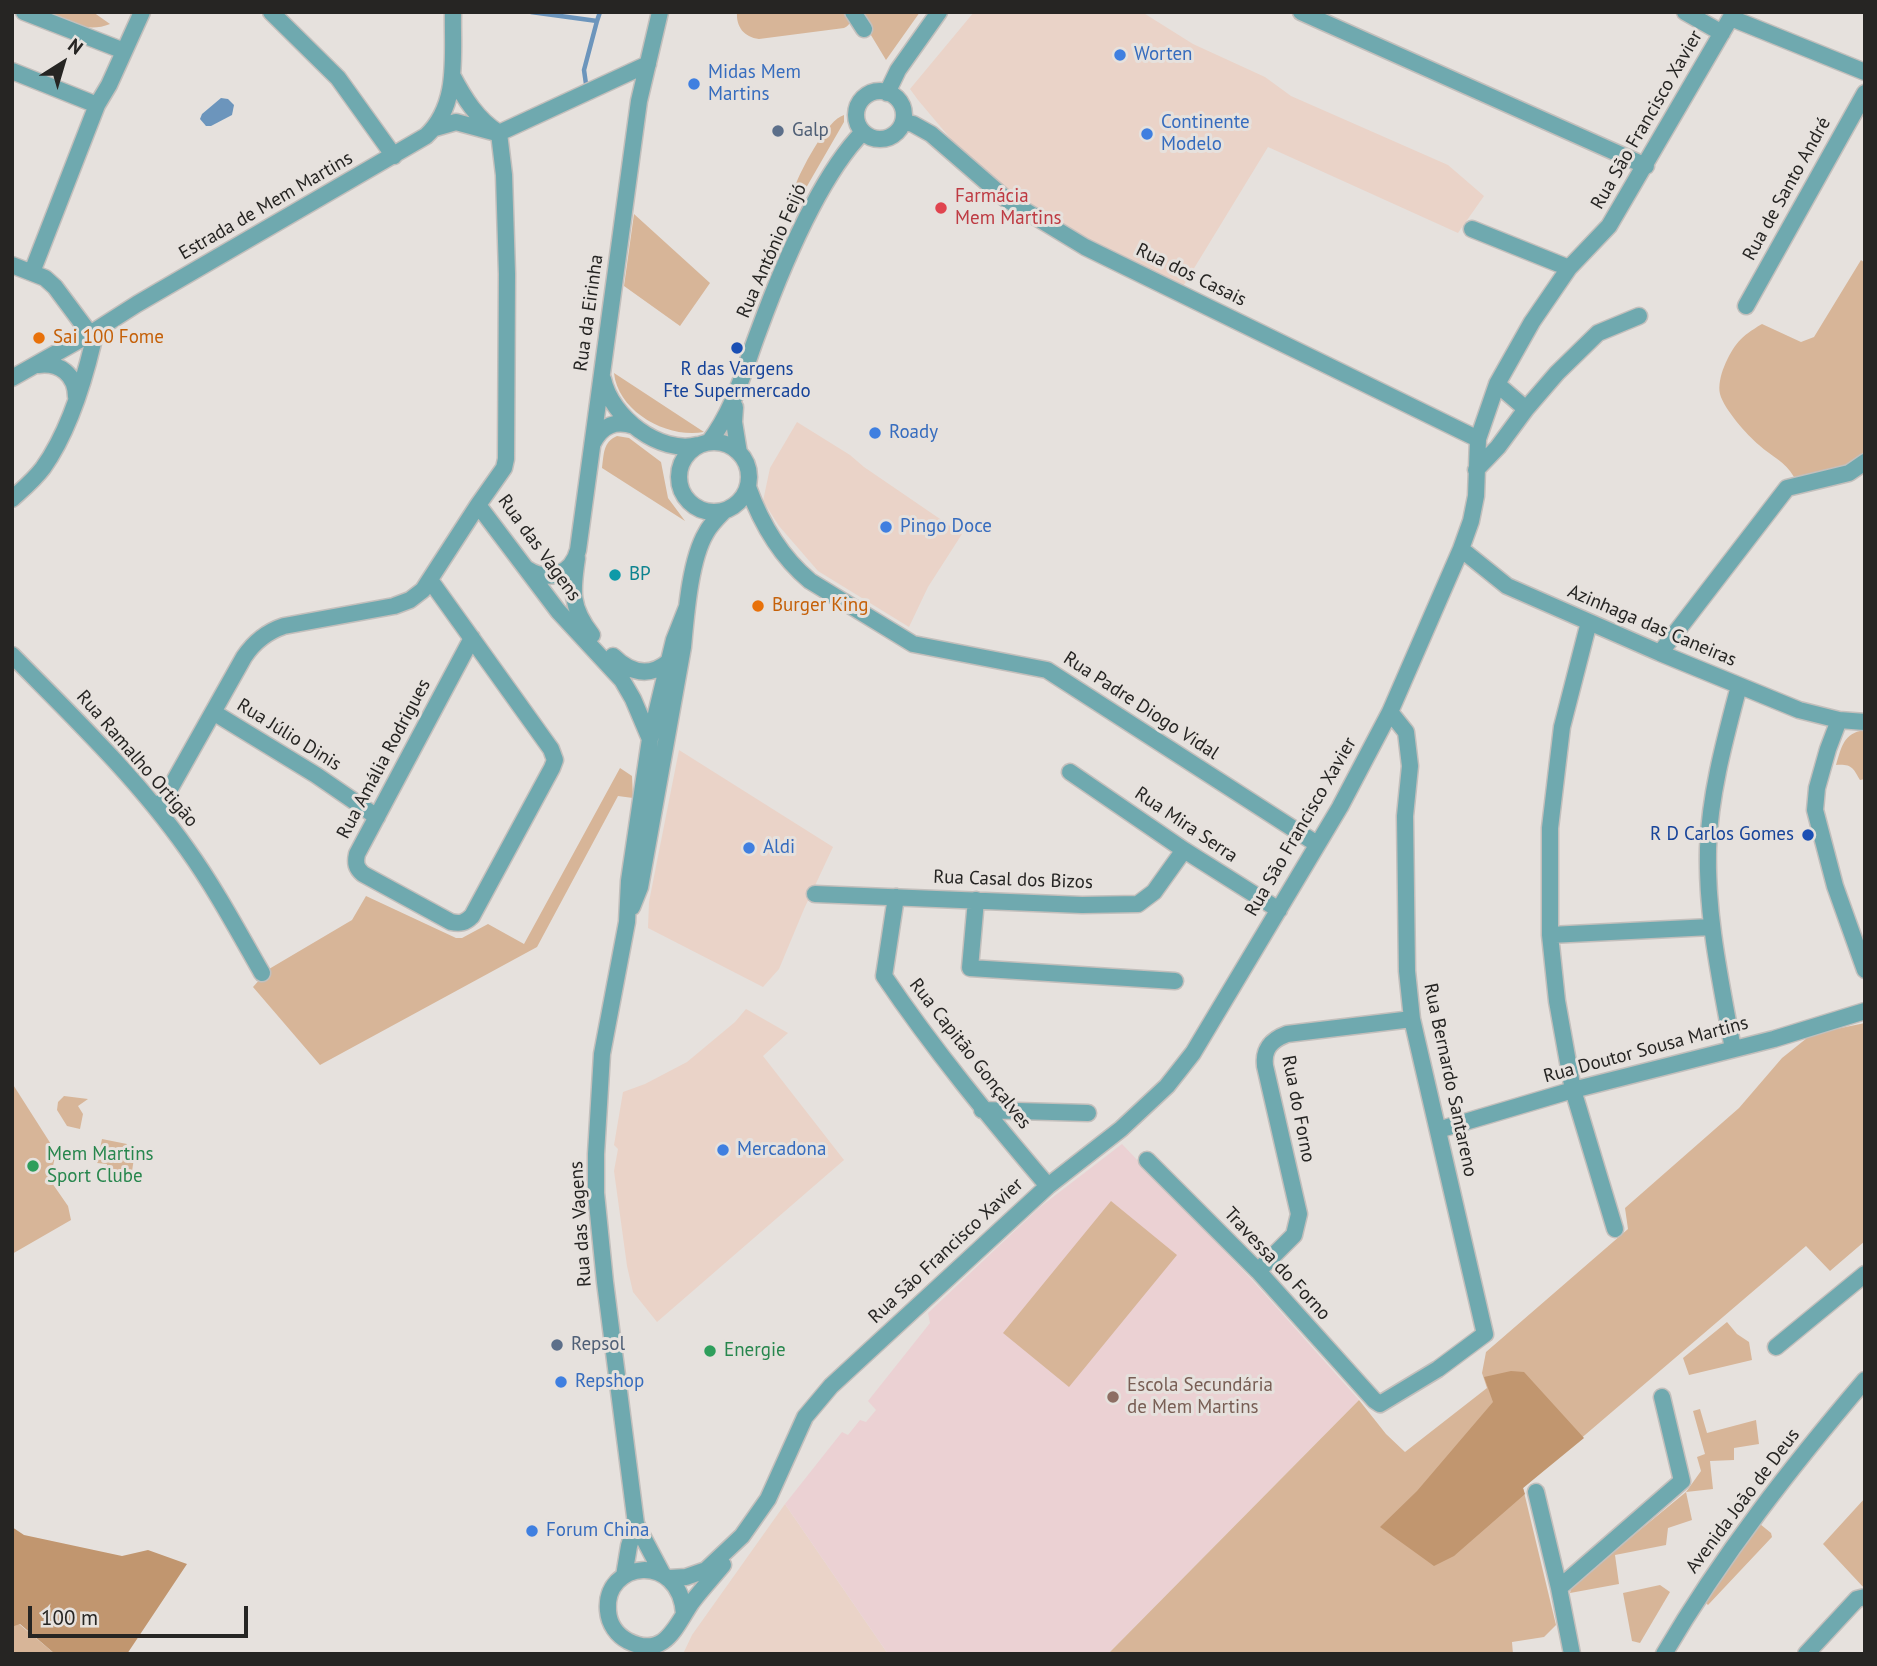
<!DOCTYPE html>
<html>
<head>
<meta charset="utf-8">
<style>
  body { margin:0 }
  #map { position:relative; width:1877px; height:1666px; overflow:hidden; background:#e6e1dd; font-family:"PT Sans",sans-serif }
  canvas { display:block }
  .frame { position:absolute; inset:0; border:14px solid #262523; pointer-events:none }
  .north { position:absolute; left:28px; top:28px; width:70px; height:70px; -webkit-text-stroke:5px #e6e1dd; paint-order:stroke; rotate:37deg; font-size:19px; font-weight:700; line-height:28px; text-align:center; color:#262523 }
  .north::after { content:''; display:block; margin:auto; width:24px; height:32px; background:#262523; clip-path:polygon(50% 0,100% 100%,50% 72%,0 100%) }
  .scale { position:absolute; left:28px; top:1606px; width:220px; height:32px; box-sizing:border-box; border:4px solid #262523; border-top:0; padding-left:9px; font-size:21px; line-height:24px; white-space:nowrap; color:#262523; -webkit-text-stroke:5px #e6e1dd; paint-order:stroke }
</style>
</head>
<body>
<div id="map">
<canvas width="1877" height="1666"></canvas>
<div class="frame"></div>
<div class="north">N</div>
<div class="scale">100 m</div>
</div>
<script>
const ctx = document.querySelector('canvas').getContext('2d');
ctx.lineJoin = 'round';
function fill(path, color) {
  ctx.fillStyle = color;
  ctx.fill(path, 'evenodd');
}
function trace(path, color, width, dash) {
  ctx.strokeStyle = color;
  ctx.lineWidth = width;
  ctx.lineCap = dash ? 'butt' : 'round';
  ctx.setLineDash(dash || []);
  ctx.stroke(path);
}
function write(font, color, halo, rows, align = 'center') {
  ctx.font = font + ' "PT Sans",sans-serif';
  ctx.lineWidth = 6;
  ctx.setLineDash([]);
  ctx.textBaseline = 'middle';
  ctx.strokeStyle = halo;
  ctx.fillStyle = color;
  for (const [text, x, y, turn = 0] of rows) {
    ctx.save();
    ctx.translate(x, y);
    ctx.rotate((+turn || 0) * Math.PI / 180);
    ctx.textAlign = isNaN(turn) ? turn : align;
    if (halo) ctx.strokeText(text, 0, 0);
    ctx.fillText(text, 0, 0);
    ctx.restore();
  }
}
const commercial = new Path2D(`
  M974,12H1142L1193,44L1265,77L1291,96L1448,165L1484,196L1458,233L1268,147L1182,288L1081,239L1010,195L961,151L918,100L910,89Z
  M797,422L850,455L864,467L962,534L928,587L909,627L818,571L779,526L763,501L770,468Z
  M679,750L833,847L804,909L779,969L763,987L648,928L649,902Z
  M746,1009L788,1033L763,1056L844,1160L657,1322L633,1292L627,1266L614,1171L618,1149L614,1145L623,1092L645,1084L687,1062L735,1022Z
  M785,1504L888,1654H683L692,1635Z`);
const education = new Path2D(`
  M1122,1144L1253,1281L1359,1400L1108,1654H888L785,1504L842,1432L848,1435L860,1420L866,1422L876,1410L868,1401L930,1323L928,1313L1040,1207Z`);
const green = new Path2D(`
  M39,12H93L110,24C86,34 62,20 39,12Z
  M737,12H850C852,19 851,25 844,28L759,39C744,37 736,27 737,12Z
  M857,12H920L886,60Z
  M844,115V122L791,214C793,203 793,192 797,181C804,165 827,120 844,115Z
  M634,214L710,283L680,326L624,286Z
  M1861,260L1865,263V455L1849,465L1794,477C1785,461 1772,457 1759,445C1747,435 1724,409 1720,394C1718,386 1721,374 1724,367C1734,344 1740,337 1762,324L1801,342L1814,337Z
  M614,373L704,432C668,439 618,412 614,373Z
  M617,436L629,438L661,462L668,498L685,521L602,468C604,454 603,442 617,436Z
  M1860,731H1865V779L1860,780C1853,768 1852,764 1836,765C1841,749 1843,735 1860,731Z
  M620,768L632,776L633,798L618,796L537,947L320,1065L253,987L269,969L352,920L366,896L456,938H462L488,924L524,944Z
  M1865,1023V1241L1830,1271L1806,1246L1523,1488L1556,1625L1544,1637L1512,1642L1513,1654H1108L1359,1400L1386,1434L1405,1452L1487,1388L1482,1373L1486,1352L1628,1229L1625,1208L1739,1108L1782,1058L1812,1034Z
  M12,1083L56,1152L50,1180L68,1206L71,1220L12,1254Z
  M64,1096L88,1099L78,1106L83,1114L80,1129L67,1126L57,1110L58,1102Z
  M102,1139L127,1144L125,1156L134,1158L131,1178L106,1173L107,1164L97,1163Z
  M1111,1201L1177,1255L1069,1387L1003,1333Z
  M1727,1322L1737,1334L1749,1342L1752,1360L1689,1375L1683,1358Z
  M1700,1409L1707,1433L1756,1420L1759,1444L1734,1448V1460L1710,1461L1713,1489L1686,1492L1692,1520L1668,1528L1666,1545L1615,1555L1619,1584L1570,1593L1572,1586L1686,1492L1701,1471L1697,1457L1705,1454L1693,1411Z
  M1865,1498V1589L1823,1544Z
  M1760,1524L1771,1533L1772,1537L1708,1605L1705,1602Z
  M1660,1585L1670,1592L1640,1643L1632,1641L1623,1593Z
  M19,1624L55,1654H12V1627Z`);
const forest = new Path2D(`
  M1511,1371L1524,1372L1584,1438L1523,1488L1525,1494L1454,1556L1434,1566L1380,1527L1417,1491L1493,1402L1484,1377Z
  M12,1527L24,1535L122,1556L148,1550L187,1564L127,1654H55L20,1624L12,1627Z`);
const water = new Path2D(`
  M221,98L228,99L234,105L232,115L211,126H206L200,119L202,114Z`);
const stream = new Path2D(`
  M531,12L597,21L600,12
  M586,84L584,70L597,21`);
const minor = new Path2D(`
  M24,12L124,51
  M271,12L338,78L394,156
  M853,12L864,29
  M1301,12L1646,166
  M1685,12L1722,33
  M1731,18L1865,72
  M12,71L97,105L32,272
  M452,75C464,98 477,119 499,133L504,175L507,274L506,459L504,468L478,505L558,611L622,680L633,699L650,739
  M856 115a24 24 0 1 1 48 0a24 24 0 1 1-48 0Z
  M887,93L898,70L939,12
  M97,105L109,85L142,12
  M903,122L913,124L931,134L1006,199L1085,247L1478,439
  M435,128L456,122L493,132
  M499,133L648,64
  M1472,229L1569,268
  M12,265L45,278L55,287L90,334L93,343C83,385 68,433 43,468C34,480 23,489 12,499
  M1746,306L1865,93
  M38,365C60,362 76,375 76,397
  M12,378L90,334L137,304L426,136C460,104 452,55 453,12
  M603,379C611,417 660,455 698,445
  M1497,384L1526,409
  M735,407L734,422L739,453
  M679 477a35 35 0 1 1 70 0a35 35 0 1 1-70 0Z
  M709,442C735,408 744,369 759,330C781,270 819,177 863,132
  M593,443C602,425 616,420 634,426
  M1476,470L1498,447L1526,409L1557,373L1598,333L1639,316
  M748,487C761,523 781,557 810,581L913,644L1047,670L1317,844
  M1461,549L1507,586L1660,653L1799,710L1839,720L1865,722
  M577,558C572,591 570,607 592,635
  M527,569C548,583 572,574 578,550L639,101L660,12
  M430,580L551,749L555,760L552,768L472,916C465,923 460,924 451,922L363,874C356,868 355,863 357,854L472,638
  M1589,622L1562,727L1550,828V935L1557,1001L1573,1090L1615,1229
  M1660,653L1787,488L1849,473L1865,462
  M12,655C73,717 137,778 187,849C215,888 238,931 262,973
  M613,656C630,673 649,678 668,662
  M213,712L316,775L377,817
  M1839,720L1828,749L1817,788L1815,810L1835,886L1865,970
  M1070,772L1184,850L1279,910
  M158,810L244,657C254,642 266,632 284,626L394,606L410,600L423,590L478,505
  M815,894L1082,905L1138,904L1154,892L1184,850
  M896,897L884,976C934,1050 990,1118 1048,1186
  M976,900L970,968L1175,981
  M632,907L640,887L683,647C686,615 690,560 706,533C710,525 717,518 724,511
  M1550,935L1711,927
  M1733,1049C1721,983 1706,916 1708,848C1710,793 1725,739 1739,686
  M982,1110L1088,1113
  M1438,1130L1573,1090L1774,1039L1865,1011
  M1147,1160L1258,1271L1374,1400L1380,1404L1438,1369L1485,1334L1412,1019L1407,971L1405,816L1410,766L1406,732L1390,712
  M1258,1271L1294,1235L1299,1214L1265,1066C1263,1049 1271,1040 1287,1034L1412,1019
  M1776,1347L1865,1274
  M1536,1492L1559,1588L1572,1654
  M662,1573L636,1524L605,1282L596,1193V1154L602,1054L627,922L629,881L650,739L674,640L687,607
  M624,1576L629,1546L636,1524
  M670,1578L686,1577L706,1570L742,1536L768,1499L805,1417L831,1386L1048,1186L1121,1129L1167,1086L1193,1053L1340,807L1390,712L1461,549L1471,521L1476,496L1478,439L1497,384L1532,322L1569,268L1609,226L1734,12
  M1559,1588L1682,1481L1662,1397
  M684,1614C680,1551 603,1561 608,1611C609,1624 617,1635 628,1641C665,1660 676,1625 692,1602C702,1589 713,1577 723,1565
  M1664,1654C1722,1555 1791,1467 1865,1380
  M1806,1654L1857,1599L1865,1597`);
const markers = [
  [1120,55,7,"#3f7fe0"],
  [694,84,7,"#3f7fe0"],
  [778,131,7,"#5c6f8a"],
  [1147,134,7,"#3f7fe0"],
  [941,208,7,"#e0444e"],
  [39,338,7,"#e8710a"],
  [737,348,7,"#1a4fb4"],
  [875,433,7,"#3f7fe0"],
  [886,527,7,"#3f7fe0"],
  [615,575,7,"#0f9aa8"],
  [758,606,7,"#e8710a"],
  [1808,835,7,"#1a4fb4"],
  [749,848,7,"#3f7fe0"],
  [723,1150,7,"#3f7fe0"],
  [33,1166,7,"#2e9e5b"],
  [557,1345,7,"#5c6f8a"],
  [710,1351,7,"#2e9e5b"],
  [561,1382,7,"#3f7fe0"],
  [1113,1397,7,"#8d6e63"],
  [532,1531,7,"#3f7fe0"]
];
const shopNames = [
  ["Worten",1134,55],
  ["Midas Mem",708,73],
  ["Martins",708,95],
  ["Continente",1161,123],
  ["Modelo",1161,145],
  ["Roady",889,433],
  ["Pingo Doce",900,527],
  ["Aldi",763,848],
  ["Mercadona",737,1150],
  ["Repshop",575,1382],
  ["Forum China",546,1531]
];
const streetNames = [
  ["Rua São Francisco Xavier",1647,120,-60],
  ["Rua de Santo André",1787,189,-61],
  ["Estrada de Mem Martins",266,206,-30],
  ["Rua António Feijó",772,251,-66],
  ["Rua dos Casais",1191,275,26],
  ["Rua da Eirinha",589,313,-82],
  ["Rua das Vagens",539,548,54],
  ["Azinhaga das Caneiras",1652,626,23],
  ["Rua Padre Diogo Vidal",1141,706,33],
  ["Rua Júlio Dinis",289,735,32],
  ["Rua Ramalho Ortigão",137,759,49],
  ["Rua Amália Rodrigues",384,759,-62],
  ["Rua Mira Serra",1186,825,34],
  ["Rua São Francisco Xavier",1301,827,-60],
  ["Rua Casal dos Bizos",1013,880,2],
  ["Rua Doutor Sousa Martins",1646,1050,-15],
  ["Rua Capitão Gonçalves",970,1054,52],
  ["Rua Bernardo Santareno",1450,1080,78],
  ["Rua do Forno",1298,1109,79],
  ["Rua das Vagens",581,1224,-94],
  ["Rua São Francisco Xavier",946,1251,-43],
  ["Travessa do Forno",1277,1264,47],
  ["Avenida João de Deus",1743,1501,-53]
];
const serviceNames = [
  ["Galp",792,131],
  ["Repsol",571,1345]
];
const healthNames = [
  ["Farmácia",955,197],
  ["Mem Martins",955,219]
];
const foodNames = [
  ["Sai 100 Fome",53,338],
  ["Burger King",772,606]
];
const transitNames = [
  ["R das Vargens",737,370],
  ["Fte Supermercado",737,392],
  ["R D Carlos Gomes",1794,835,"right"]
];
const cultureNames = [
  ["BP",629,575]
];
const leisureNames = [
  ["Mem Martins",47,1155],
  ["Sport Clube",47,1177],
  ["Energie",724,1351]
];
const educationNames = [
  ["Escola Secundária",1127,1386],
  ["de Mem Martins",1127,1408]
];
fill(commercial, '#ead3c8');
fill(education, '#ebd1d3');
fill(green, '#d7b598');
fill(forest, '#c1966f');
fill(water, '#6c95bc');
trace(stream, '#6c95bc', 4.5);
trace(minor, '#c3bfbc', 19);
trace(minor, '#6fa9af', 16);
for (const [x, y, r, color] of markers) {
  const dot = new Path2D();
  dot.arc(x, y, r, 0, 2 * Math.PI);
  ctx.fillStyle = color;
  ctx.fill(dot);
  trace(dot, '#e6e1dd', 2.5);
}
write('19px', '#366cbe', '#e6e1dd', shopNames, 'left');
write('19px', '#262523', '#e6e1dd', streetNames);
write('19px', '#4e5e75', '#e6e1dd', serviceNames, 'left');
write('19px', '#be3a42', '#e6e1dd', healthNames, 'left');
write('19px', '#c56008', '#e6e1dd', foodNames, 'left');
write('19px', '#164399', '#e6e1dd', transitNames);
write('19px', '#0d838f', '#e6e1dd', cultureNames, 'left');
write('19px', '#27864d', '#e6e1dd', leisureNames, 'left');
write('19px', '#785e54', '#e6e1dd', educationNames, 'left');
</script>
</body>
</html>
